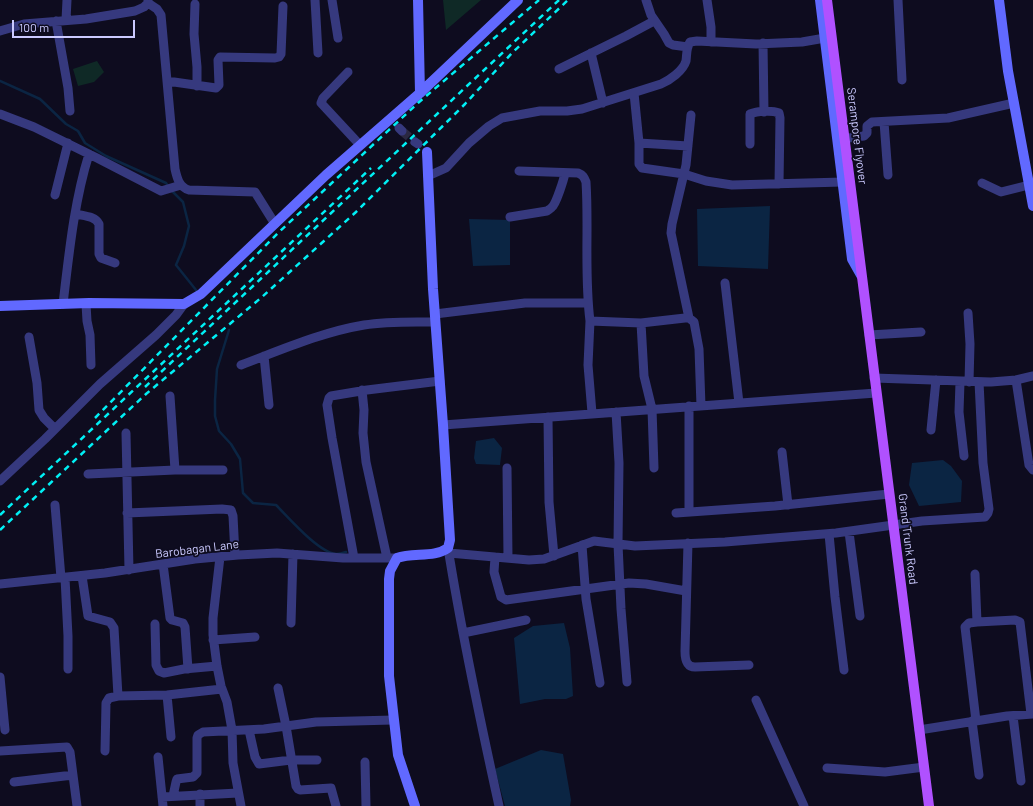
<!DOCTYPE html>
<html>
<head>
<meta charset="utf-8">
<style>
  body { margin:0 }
  #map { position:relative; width:1033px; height:806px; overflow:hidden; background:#0e0c1f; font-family:Barlow,sans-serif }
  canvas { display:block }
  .scale { position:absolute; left:12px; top:20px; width:123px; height:18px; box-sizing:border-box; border:2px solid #cbcaff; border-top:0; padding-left:5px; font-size:12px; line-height:14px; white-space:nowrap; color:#cbcaff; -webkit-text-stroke:3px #0e0c1f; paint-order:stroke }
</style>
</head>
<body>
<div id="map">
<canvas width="1033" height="806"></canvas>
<div class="scale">100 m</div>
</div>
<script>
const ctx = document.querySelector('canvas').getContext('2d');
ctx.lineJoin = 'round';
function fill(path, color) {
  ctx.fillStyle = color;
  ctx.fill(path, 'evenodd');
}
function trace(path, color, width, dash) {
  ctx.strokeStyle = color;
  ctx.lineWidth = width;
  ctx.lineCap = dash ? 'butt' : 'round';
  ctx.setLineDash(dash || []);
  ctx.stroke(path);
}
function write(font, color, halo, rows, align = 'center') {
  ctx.font = font + ' Barlow,sans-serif';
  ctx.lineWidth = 3.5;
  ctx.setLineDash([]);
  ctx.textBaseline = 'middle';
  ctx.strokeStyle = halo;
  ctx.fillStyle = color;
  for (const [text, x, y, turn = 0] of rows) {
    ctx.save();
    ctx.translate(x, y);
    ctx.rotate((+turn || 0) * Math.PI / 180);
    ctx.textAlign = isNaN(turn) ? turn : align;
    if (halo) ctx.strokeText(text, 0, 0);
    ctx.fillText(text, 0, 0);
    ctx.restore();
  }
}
const green = new Path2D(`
  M443,0H481L446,30Z
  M97,61L104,72L94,82L78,86L73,69Z`);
const water = new Path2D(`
  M770,206L768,269L698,266L697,209Z
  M469,219L510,220V265L473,266Z
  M494,438L502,448L500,465L476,464L474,458L476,441Z
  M943,460L951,466L962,481L961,502L919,506L909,485L912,463Z
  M564,623L570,648L573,696L566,699H545L520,704L514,638L533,626Z
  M541,750L563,754L571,800L570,806H505L495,769Z`);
const stream = new Path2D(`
  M0,81L40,99L66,124L78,131L85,143L106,156L166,183L169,187
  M172,191L183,202L189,226L184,246L176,265L196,290
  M229,330L217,369L215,400V416L219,431L231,444L240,459L243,493L253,503L276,505C289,518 318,552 336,554C339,554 343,553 346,552`);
const streetTunnel = new Path2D(`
  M402,131L415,142`);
const street = new Path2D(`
  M315,0L318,53
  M332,0L338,38
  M646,0L651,15L664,34L669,43L673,45L688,47
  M707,0L711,27V42
  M898,0L902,80
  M148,3L157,9L161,15L175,169C177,178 179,187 189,190L255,192L275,224
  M195,4L194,34L197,67V86
  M66,20L67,0
  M56,21L68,88L70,111
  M0,31L24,24L86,19L135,11L144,7L148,3V0
  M763,43L764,112
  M591,53L603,103
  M559,69L626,36L654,21
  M348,72L323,98L321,103L360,145
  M167,81L216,88L219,85L218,60L220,57L275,58L279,57L281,54L283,6
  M634,93L639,143V164L642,168L684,174L706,181L732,185L843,182
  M0,114L34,127L97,158L161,191L181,185
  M884,122L888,175
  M399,128L402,131
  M849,138L864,136L867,133V126L872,122L948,118L1014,103
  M415,142L418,144
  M639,143L688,146
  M750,144V114C757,111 772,110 779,113L780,118L779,184
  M519,171L578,173C583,175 584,177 586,182C589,228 584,274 590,321L641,323L644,376L652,409L654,468
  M428,176L446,168L469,143L489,126L502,118L540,111H567L582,109L661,84C670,80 683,71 686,61C687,54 686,48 690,42L697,41L756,44L802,42L825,38
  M982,183L1001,192L1029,185
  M55,195L68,143
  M76,214C84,216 95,216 99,224V254L101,258L115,263
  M510,217L547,211C548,210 551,209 552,207C556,204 564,179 565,173
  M725,283L739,403
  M63,304C69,254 74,202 89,154
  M86,304L87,321L90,335L91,365
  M968,313L970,344L969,382
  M435,314L525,303H587
  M689,318L671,233L672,224L686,165L691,115
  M590,321L588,365L592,413
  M641,323L685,318H689L694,322L699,349L701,406
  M869,335L921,332
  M29,337L37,383L39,410L44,418L55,429
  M264,356L269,405
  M241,365C281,350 322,332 364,325C388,321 412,322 435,322
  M874,378L991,382L1016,380L1033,376
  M1016,380L1029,465L1033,470
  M960,382L959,412L964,456
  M362,390L364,410L363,433L366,462L387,558
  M170,396L175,470
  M616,412L619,463L618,544L621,609L627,682
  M548,417L549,502L554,556
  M443,425L876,393
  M931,430L936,380
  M126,433L129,570
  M782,452L788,505
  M507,468L508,558
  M88,474L175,470H223
  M0,481L45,439L100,384L156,335L176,315L184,304
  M55,505L61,578
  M689,512V406
  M127,513L222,509L231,510L233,516L235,555
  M676,513L775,506L889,494
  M849,532L860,616
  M829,534L835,597L844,670
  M688,543L685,651C685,659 686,667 695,667L749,665
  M582,545L586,599L600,683
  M448,548C462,635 480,720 499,806
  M449,553L529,560L544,559L594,541L635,546L725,542L836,533L922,521L985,517L988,513L989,509L983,463L979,382
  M220,557L213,618V635L217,666L221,686L227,702L232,730L233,763L241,806
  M495,557L494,572L501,597L506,600L629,583L646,584L686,591
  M354,558L332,438L327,405L329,398L331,396L367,390L440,381
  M163,564L170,618L172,620L183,623L185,627L188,669
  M975,574L977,622L1015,620L1020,622L1031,714
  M82,576L88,616L110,622L114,628L118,696L109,698L106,703L105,751
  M65,578L68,636V669
  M0,584L105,573L195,559L238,555L277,553L343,558H397
  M291,623L293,554
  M155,624L156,665L159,671L164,673L184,669L217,666
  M463,633L526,620
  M213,640L255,637
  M0,677L5,730
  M278,688L286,726L296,786L298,789L300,790L331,788L336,806
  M167,695L171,737
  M118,696L167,695L222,689
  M756,700L804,806
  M1013,716L1021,781
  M972,721L979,775
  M976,721L965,627L969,623L977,622
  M249,730L255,757L259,764L291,760H317
  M919,730L1007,716L1033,714
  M0,751L67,747L70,752L77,806
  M158,757L163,806
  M365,762L366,806
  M827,768L885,772L924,767
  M14,782L73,775
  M200,794V806
  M173,796L176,782L177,779L193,777L197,773V738L198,735L203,732L264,729L316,722L393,720
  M162,797L238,793`);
const secondary = new Path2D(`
  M820,0L852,259L861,275
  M999,0L1008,71L1033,206
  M420,93L518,0
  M0,306L89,303L184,304L201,294L326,175L420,93L418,0
  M415,806L398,755L389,676V579L390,571L397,558C413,552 434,558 448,548L450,540L443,425L433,289L427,152`);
const primary = new Path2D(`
  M827,0L929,806`);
const rail = new Path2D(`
  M145,387L559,0
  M95,418L278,233L418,103L539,0
  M0,515L371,168
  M0,530L146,394L262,297L356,212L465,104L512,53L568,0`);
const streetNames = [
  ["Serampore Flyover",857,136,83],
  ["Grand Trunk Road",908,539,83],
  ["Barobagan Lane",197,549,-7]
];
fill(green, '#0f2926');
fill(water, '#0b2543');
trace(stream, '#0b2543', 2.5);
trace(streetTunnel, '#2a2841', 9, [9, 4.5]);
trace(street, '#36397e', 9);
trace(secondary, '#6169ff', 10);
trace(primary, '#b051ff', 10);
trace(rail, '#00f0f5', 2.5, [6, 5]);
write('12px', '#cbcaff', '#0e0c1f', streetNames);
</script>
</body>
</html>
